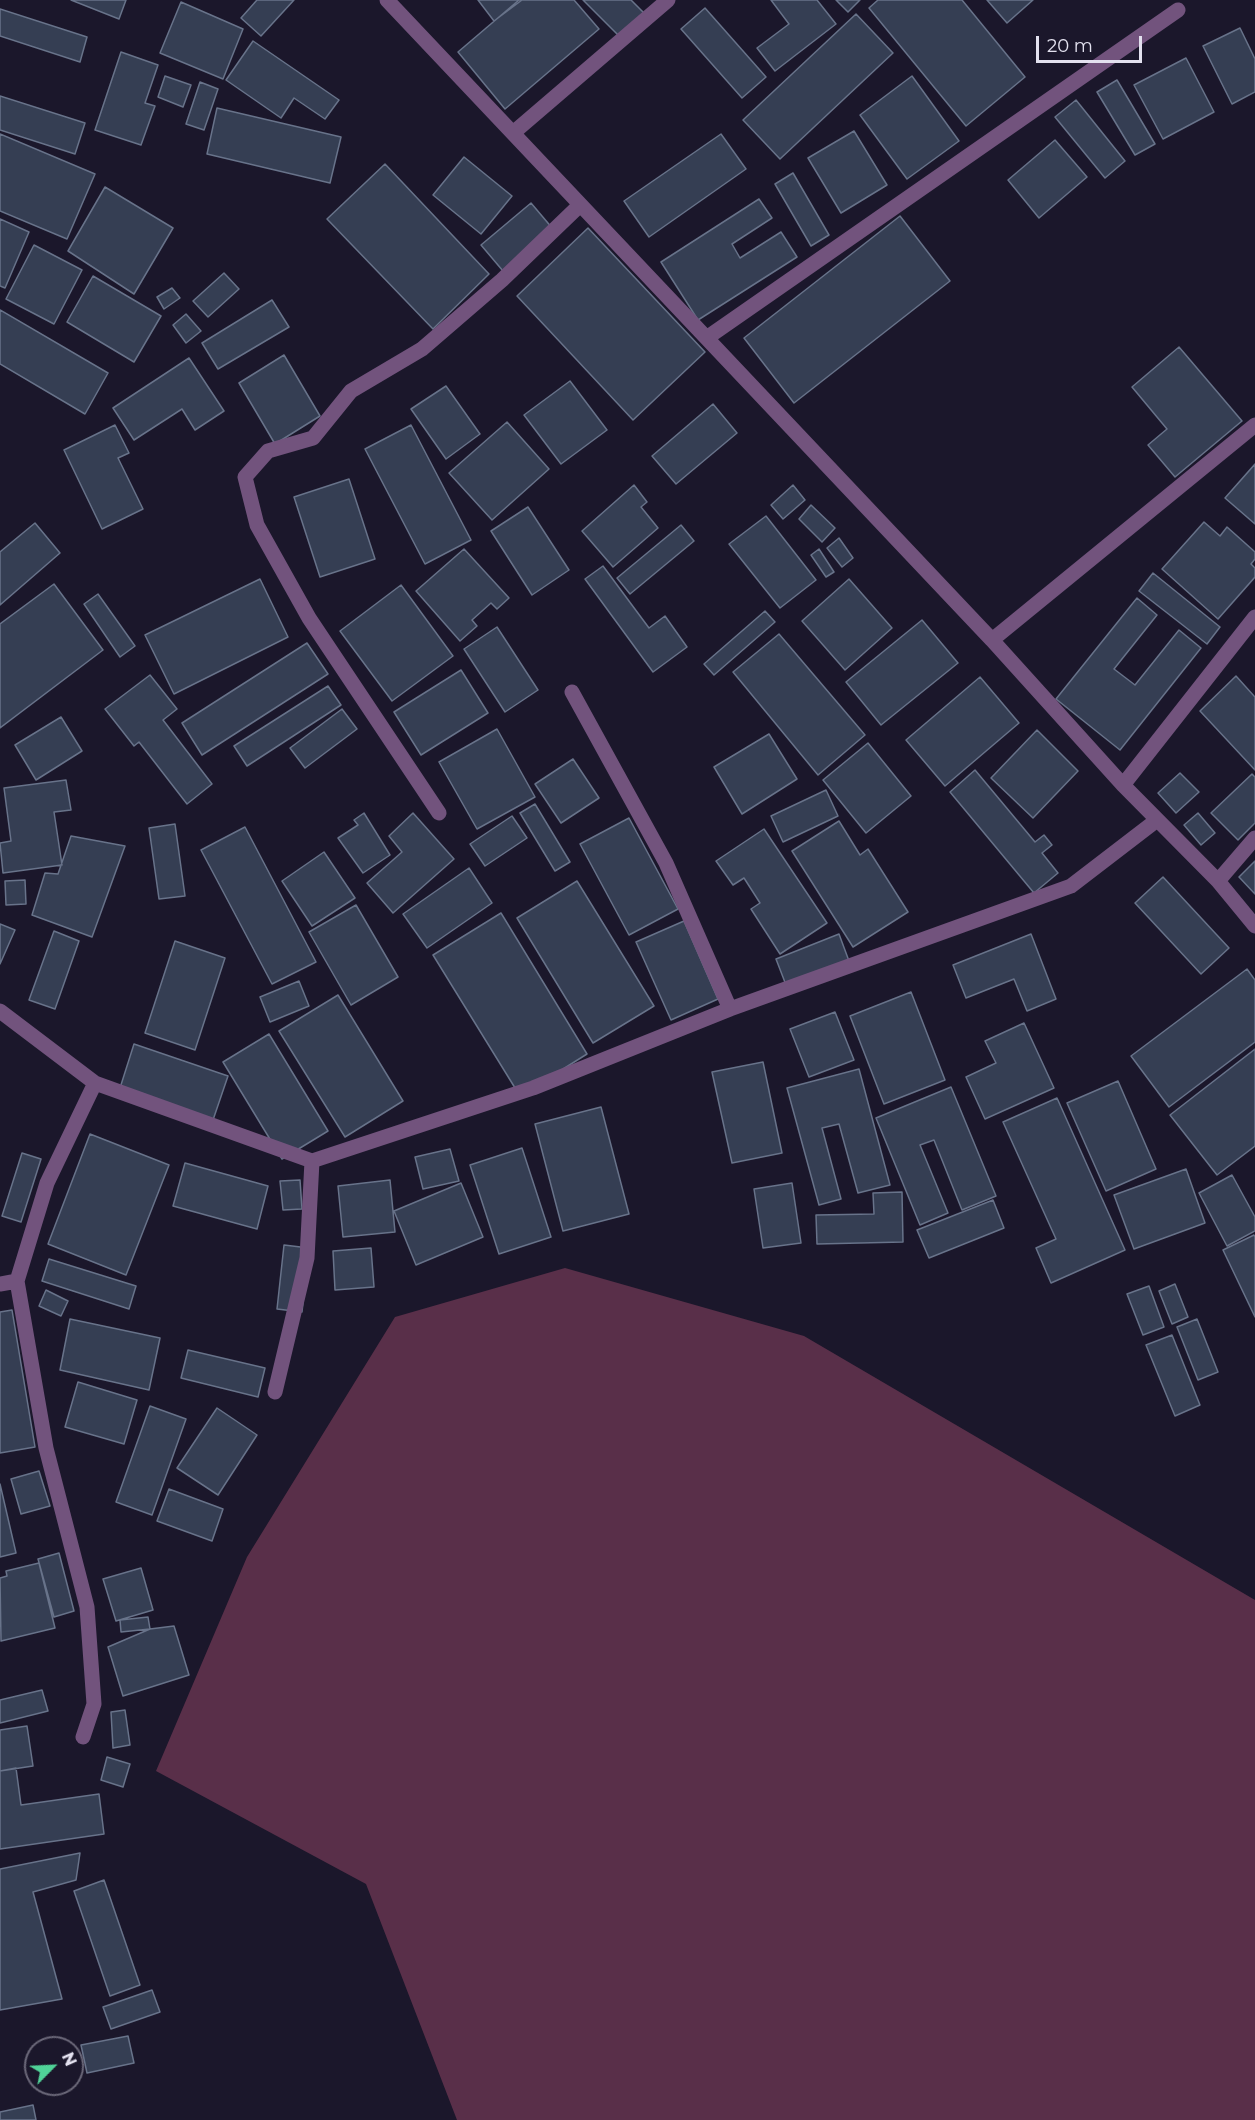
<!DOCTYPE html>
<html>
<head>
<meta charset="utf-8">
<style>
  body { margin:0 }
  #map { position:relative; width:1255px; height:2120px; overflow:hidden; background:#1b172b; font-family:Montserrat,sans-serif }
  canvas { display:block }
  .north { position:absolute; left:24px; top:2036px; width:60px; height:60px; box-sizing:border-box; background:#1b172b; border:2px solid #6b6879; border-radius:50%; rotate:66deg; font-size:16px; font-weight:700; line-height:24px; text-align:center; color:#e3e1ef }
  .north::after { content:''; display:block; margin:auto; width:21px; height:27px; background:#50d398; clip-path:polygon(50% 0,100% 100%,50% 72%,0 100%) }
  .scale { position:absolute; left:1036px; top:36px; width:106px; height:27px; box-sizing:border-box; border:3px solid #e3e1ef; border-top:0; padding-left:8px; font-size:18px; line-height:21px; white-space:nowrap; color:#e3e1ef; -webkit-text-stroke:4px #1b172b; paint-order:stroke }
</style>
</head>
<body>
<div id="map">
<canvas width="1255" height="2120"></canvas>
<div class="north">N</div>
<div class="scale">20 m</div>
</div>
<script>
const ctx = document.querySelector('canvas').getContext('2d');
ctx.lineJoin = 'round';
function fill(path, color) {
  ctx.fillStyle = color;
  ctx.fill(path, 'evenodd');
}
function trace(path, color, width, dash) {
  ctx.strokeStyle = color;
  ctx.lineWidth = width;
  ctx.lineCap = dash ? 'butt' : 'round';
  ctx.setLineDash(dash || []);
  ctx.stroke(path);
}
const green = new Path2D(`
  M565,1268L804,1336L1255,1600V2120H457L366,1884L156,1771L247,1557L395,1317Z`);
const building = new Path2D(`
  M71,0H126L119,19Z
  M257,0H294L261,36L241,18Z
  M478,0H522L494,21Z
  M519,0H574L599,29L505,109L458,52Z
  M583,0H631L645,14L621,38Z
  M771,0H817L836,24L775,71L757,48L789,24Z
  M836,0H860L848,12Z
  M878,0H962L1025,77L966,126L869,8Z
  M987,0H1033L1007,23Z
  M181,2L243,29L223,79L160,53Z
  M705,8L766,77L742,98L681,29Z
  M0,9L87,37L80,62L0,36Z
  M856,14L893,53L780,159L743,120Z
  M1240,28L1255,59V92L1232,104L1203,46Z
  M253,41L339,100L325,119L294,98L281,118L226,80Z
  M121,52L158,65L145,103L155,106L141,145L95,130Z
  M1186,58L1214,112L1163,139L1134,85Z
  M165,76L191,85L183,107L158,97Z
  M912,76L959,141L907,179L860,115Z
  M1117,80L1155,144L1135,155L1097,92Z
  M200,82L218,89L204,130L186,124Z
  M0,96L85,123L75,154L0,130Z
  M1076,100L1125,161L1105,178L1055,117Z
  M217,108L341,137L330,183L207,154Z
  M854,131L887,185L841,213L808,158Z
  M0,134L95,174L67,239L0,211Z
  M721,134L746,169L649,237L624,201Z
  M1055,140L1087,177L1039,218L1008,180Z
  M464,157L512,196L481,234L433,195Z
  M385,164L489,274L433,329L327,219Z
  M793,173L829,235L811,246L775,184Z
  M105,187L173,228L134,294L68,251Z
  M759,199L772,218L732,244L740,258L781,232L797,257L698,320L661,262Z
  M531,203L553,229L503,271L481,245Z
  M900,216L950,281L794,403L744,338Z
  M0,219L29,232L5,288L0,286Z
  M588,228L705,352L633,420L517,296Z
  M34,245L82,270L54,324L6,299Z
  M224,273L239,289L208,317L193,301Z
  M93,276L161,316L134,362L67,322Z
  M172,288L180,298L164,309L157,297Z
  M272,300L289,327L218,369L202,343Z
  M0,310L108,373L85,414L0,364Z
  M186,314L201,331L186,343L173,325Z
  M1179,347L1242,421L1175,477L1148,445L1167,429L1132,387Z
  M284,355L320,416L275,444L239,383Z
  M189,358L224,411L195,430L182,409L134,440L113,408Z
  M570,381L607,430L561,464L524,415Z
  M446,386L480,434L446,459L411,409Z
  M713,404L737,433L676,484L652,456Z
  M507,422L549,469L492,520L449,473Z
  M115,425L129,453L118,458L143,509L102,529L64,450Z
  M411,425L471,540L425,564L365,449Z
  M1255,464V524L1225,498Z
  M349,479L375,559L320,577L294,497Z
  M634,485L647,502L641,507L658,528L613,567L582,531Z
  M793,485L805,500L783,519L771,505Z
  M811,505L835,528L822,542L799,519Z
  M528,507L569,570L532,595L491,531Z
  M766,516L816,580L780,608L729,544Z
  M1204,522L1220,536L1227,527L1255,552V559L1251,564L1255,568V577L1218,619L1162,569Z
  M35,523L60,553L0,605V552Z
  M681,525L694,541L630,594L617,578Z
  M839,538L853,558L842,567L827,548Z
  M464,549L509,598L497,609L491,603L472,620L477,626L460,641L416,591Z
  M819,549L834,572L826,577L811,555Z
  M603,566L649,628L665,616L687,647L653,672L585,579Z
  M1153,573L1220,627L1207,644L1139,591Z
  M260,579L288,637L174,694L145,635Z
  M849,579L892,628L845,670L802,621Z
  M54,584L103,650L0,728V624Z
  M401,585L453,656L392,701L340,631Z
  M98,594L135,646L120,657L84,604Z
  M1137,598L1157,615L1114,669L1135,685L1179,630L1201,648L1120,750L1056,699Z
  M765,611L775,622L714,675L704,664Z
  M922,620L958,663L881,725L846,682Z
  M497,627L538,690L505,712L464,649Z
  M779,634L865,735L818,775L733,672Z
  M307,643L328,674L202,755L182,723Z
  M461,670L488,713L421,755L394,712Z
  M150,675L177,709L163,720L212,784L187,804L139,742L134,746L105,709Z
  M1236,676L1255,697V770L1200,711Z
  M980,677L1019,723L945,786L906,740Z
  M328,686L341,705L247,766L234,746Z
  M342,709L357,729L305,768L290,748Z
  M61,717L82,751L36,780L15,745Z
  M497,729L535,797L477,829L439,762Z
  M1037,730L1078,771L1033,818L991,778Z
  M769,734L797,779L742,814L714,767Z
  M868,743L911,796L866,833L823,780Z
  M573,759L599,798L561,823L535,784Z
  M975,770L1035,842L1044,835L1052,845L1042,853L1058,873L1034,893L950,792Z
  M1180,773L1199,792L1176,813L1158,793Z
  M1252,774L1255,777V823L1238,840L1211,813Z
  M66,780L71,810L54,812L62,865L3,873L0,843L11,841L4,788Z
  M826,790L838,816L783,842L771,816Z
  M535,804L570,862L555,871L520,813Z
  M364,813L390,855L363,873L338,838L358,825L354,820Z
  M413,813L454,859L393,913L367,883L402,852L389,836Z
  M1198,813L1215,833L1201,845L1184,825Z
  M512,816L527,838L485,866L470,844Z
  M629,818L678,909L629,935L580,844Z
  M839,821L860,855L868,849L908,912L853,947L792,851Z
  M175,824L185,896L159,899L149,828Z
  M245,827L316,962L272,984L201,850Z
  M764,829L827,923L780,954L751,909L760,903L744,878L733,885L716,861Z
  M71,836L125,846L92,937L32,915L45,873L58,874Z
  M324,852L355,898L312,926L282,881Z
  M1255,861V894L1239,877Z
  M469,868L492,903L427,948L403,914Z
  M1163,877L1229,948L1201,974L1135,903Z
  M25,880L26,904L6,905L5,881Z
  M577,881L654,1006L593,1043L517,918Z
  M356,905L398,977L351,1005L309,932Z
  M501,913L587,1054L520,1096L433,955Z
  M684,921L718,999L671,1020L636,942Z
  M0,924L15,930L0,964Z
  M54,931L79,941L55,1009L29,1000Z
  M839,934L849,961L786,985L776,959Z
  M1031,934L1056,999L1027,1011L1014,979L966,998L953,965Z
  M175,941L225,958L195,1050L145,1033Z
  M1247,969L1255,980V1042L1169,1107L1131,1056Z
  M299,981L309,1006L270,1022L260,997Z
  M911,992L945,1080L884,1104L850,1016Z
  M338,995L403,1101L345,1137L279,1031Z
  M835,1012L854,1060L809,1077L790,1029Z
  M1024,1023L1054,1088L985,1119L966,1077L996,1063L985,1041Z
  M269,1034L328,1131L282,1159L223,1062Z
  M134,1044L228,1076L213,1120L120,1088Z
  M1255,1049V1146L1217,1175L1170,1115Z
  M763,1062L782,1153L732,1163L712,1072Z
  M859,1069L890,1185L858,1193L839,1124L822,1128L841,1199L819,1205L787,1088Z
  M1118,1081L1156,1169L1106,1191L1067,1103Z
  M951,1087L996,1196L962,1210L934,1140L920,1145L948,1213L920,1225L876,1118Z
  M1057,1098L1125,1250L1051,1283L1036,1248L1056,1239L1003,1122Z
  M601,1107L629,1214L563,1231L535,1124Z
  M90,1134L169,1165L126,1275L48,1244Z
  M522,1148L551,1237L499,1254L470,1165Z
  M450,1149L459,1181L423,1189L415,1157Z
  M22,1153L41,1159L21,1222L2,1216Z
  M185,1163L268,1186L257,1229L173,1206Z
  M1186,1169L1205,1223L1134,1249L1114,1195Z
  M1232,1175L1255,1217V1231L1227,1246L1199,1193Z
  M300,1180L302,1209L283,1210L280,1181Z
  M390,1180L395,1232L343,1237L338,1186Z
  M461,1183L483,1237L416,1265L394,1211Z
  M792,1183L801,1243L763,1248L754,1189Z
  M902,1192L903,1242L817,1244L816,1215L874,1214L873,1193Z
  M993,1200L1004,1228L929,1258L917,1230Z
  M1254,1235L1255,1237V1317L1223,1250Z
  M284,1245L309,1248L302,1312L277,1309Z
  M371,1248L374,1287L335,1290L333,1251Z
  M49,1259L136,1286L129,1309L42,1281Z
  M1175,1284L1188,1317L1172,1324L1159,1291Z
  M1149,1286L1164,1327L1143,1335L1127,1294Z
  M46,1290L68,1301L61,1316L39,1306Z
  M12,1310L35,1447L0,1453V1312Z
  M70,1319L160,1338L149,1390L60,1370Z
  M1197,1319L1218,1372L1198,1380L1177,1327Z
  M1172,1335L1200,1405L1175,1416L1146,1345Z
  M188,1350L265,1368L258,1397L181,1378Z
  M78,1382L137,1400L124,1444L65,1427Z
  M150,1406L186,1419L152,1515L116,1502Z
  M217,1408L257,1435L218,1495L177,1468Z
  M39,1471L50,1506L21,1514L11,1479Z
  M0,1484L16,1553L0,1557Z
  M169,1489L223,1509L212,1541L157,1521Z
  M59,1553L74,1611L54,1617L38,1559Z
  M39,1563L55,1628L1,1641L0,1578L7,1576L6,1571Z
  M141,1568L153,1610L116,1621L103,1579Z
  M148,1617L150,1629L121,1632L120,1620Z
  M174,1626L189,1675L123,1696L108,1647L150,1629Z
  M42,1690L48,1711L0,1723V1700Z
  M125,1710L130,1745L113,1748L111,1712Z
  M27,1726L33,1766L0,1771V1730Z
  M107,1757L130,1764L123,1787L101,1780Z
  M16,1768L21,1805L99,1794L104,1834L0,1849V1771Z
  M80,1853L76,1880L33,1892L62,1999L0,2010V1869Z
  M104,1880L140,1985L110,1996L74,1891Z
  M152,1990L160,2012L111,2029L103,2007Z
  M128,2036L134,2063L87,2073L81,2045Z
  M61,2038L65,2048H40Z
  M33,2105L36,2120H0V2112Z`);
const street = new Path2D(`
  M387,0L992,640L1123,785L1218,881L1255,926
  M513,133L668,0
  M708,337L1178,10
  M992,640L1255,425
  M572,692L666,863L730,1009
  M1123,785L1255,617
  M439,813L309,618L257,525L245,477L268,451L313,438L351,391L422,349L502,280L580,205
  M1218,881L1255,838
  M0,1011L95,1083L312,1161L533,1088L730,1009L1071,886L1157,820
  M0,1284L17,1281
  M275,1392L307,1258L312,1161
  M83,1737L94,1704L87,1607L46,1448L17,1281L47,1183L95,1083`);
fill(green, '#592f49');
fill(building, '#353e53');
trace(building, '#68738a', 1.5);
trace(street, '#72537d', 15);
</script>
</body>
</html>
